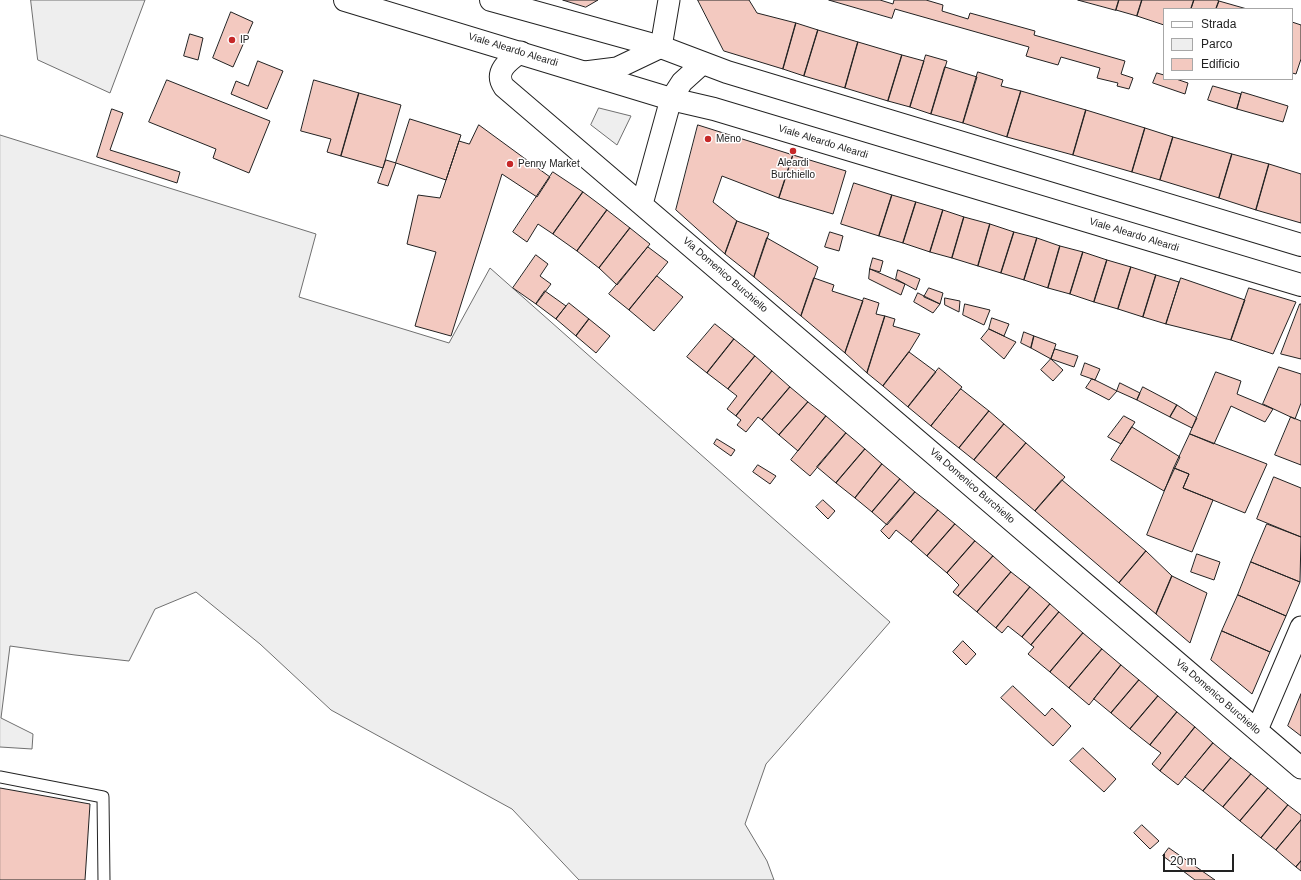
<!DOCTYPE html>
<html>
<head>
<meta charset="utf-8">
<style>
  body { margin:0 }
  #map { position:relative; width:1301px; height:880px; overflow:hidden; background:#fff; font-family:Arial,sans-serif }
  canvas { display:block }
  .legend { position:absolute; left:1163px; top:8px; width:130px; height:72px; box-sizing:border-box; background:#fff; border:1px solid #a7a7a7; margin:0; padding:5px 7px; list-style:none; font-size:12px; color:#222 }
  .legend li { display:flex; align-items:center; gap:8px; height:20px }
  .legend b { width:20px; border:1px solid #a7a7a7 }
  .scale { position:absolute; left:1163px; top:854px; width:71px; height:18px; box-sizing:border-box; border:2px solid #222; border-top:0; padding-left:5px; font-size:12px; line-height:14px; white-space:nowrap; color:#222; -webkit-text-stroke:3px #fff; paint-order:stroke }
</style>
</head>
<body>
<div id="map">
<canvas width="1301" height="880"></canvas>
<ul class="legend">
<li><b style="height:5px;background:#fff"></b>Strada</li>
<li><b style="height:11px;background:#eee"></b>Parco</li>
<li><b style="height:11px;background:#f3c9c0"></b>Edificio</li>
</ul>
<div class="scale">20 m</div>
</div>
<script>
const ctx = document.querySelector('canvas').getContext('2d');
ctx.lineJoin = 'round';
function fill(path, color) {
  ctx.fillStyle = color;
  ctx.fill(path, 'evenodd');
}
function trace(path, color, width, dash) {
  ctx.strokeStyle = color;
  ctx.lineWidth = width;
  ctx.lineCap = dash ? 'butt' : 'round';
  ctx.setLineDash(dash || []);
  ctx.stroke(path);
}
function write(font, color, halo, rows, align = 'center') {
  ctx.font = font + ' Arial,sans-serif';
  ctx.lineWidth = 3;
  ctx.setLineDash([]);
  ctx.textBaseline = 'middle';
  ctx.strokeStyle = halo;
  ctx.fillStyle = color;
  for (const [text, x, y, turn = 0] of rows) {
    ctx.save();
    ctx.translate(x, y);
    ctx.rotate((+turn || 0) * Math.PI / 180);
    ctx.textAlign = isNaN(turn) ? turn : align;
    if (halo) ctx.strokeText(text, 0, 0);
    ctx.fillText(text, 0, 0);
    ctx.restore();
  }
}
const green = new Path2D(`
  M31,0H145L110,93L38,60Z
  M599,108L631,116L617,145L591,125Z
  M0,135L316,234L299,297L449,343L490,268L890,622L766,764L745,824L767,861L774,880H579L512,809L331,710L260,644L196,592L155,609L129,661L75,655L10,646L1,718L33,734L32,749L0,747Z`);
const building = new Path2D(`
  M563,0H598L586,7Z
  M698,0H749L757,13L796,23L783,69L724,51Z
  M829,0H880L893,4L894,0H926L943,5L942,11L968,19L970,13L1035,31L1034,35L1125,61L1121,74L1133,78L1129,89L1117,86L1118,83L1097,78L1100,68L1061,57L1058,65L1026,56L1029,47L895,9L892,18Z
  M1078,0H1119L1116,10Z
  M1119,0H1142L1137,16L1116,10Z
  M1142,0H1194L1191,9H1164V25L1137,16Z
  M1194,0H1217L1219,1L1216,9H1191Z
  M1219,1L1247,9H1216Z
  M231,12L253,22L233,67L213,58Z
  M1292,22L1301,25V59L1296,74L1292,73Z
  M796,23L818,30L804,76L783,69Z
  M818,30L858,42L845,88L804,76Z
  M190,34L203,38L198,60L184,56Z
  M858,42L902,55L888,101L845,88Z
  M902,55L924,61L910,107L888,101Z
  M926,55L947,61L931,114L910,107Z
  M258,61L283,71L267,109L231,94L236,81L248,86Z
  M945,67L977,77L963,123L931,114Z
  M978,72L1003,80L1001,86L1021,91L1007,137L963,123Z
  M1157,73L1164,75V79H1176L1188,83L1185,94L1153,83Z
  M167,80L270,121L249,173L213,158L216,149L149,122Z
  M314,80L359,93L341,156L327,152L331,139L301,131Z
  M1213,86L1241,94L1237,109L1208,100Z
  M1021,91L1086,110L1073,155L1007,137Z
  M1242,92L1288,106L1283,122L1237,109Z
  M359,93L401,105L383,168L341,156Z
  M112,109L123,113L110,150L180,172L177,183L97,157Z
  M1086,110L1145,128L1132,172L1073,155Z
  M410,119L461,135L446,180L396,163Z
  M479,125L550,177L537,197L502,174L451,336L415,326L436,252L407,244L418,195L440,198L459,141L469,144Z
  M698,125L793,155L779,198L722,176L713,202L737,221L725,254L676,210Z
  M1145,128L1173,137L1160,180L1132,172Z
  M1173,137L1232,154L1219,198L1160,180Z
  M1232,154L1269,164L1256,210L1219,198Z
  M793,155L846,171L833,214L779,198Z
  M386,160L396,163L388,186L378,183Z
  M1269,164L1301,174V223L1256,210Z
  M553,172L583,192L553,234L538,224L527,242L513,232Z
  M854,183L892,195L879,236L841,224Z
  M583,192L607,210L577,251L553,234Z
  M892,195L916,202L903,243L879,236Z
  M916,202L943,210L930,252L903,243Z
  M607,210L630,228L599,268L577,251Z
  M943,210L964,217L952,258L930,252Z
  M964,217L990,224L978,266L952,258Z
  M737,221L769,233L754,277L725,254Z
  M990,224L1014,232L1001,273L978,266Z
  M630,228L650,244L617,285L599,268Z
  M830,232L843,236L839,251L825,247Z
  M1014,232L1037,238L1024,280L1001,273Z
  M767,238L818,267L801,316L754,277Z
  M1037,238L1060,246L1048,288L1024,280Z
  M1060,246L1083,252L1070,294L1048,288Z
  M648,247L668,262L629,310L609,294Z
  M1083,252L1107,260L1094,302L1070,294Z
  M536,255L548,264L540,276L551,284L536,304L513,288Z
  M873,258L883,261L880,272L870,269Z
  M1107,260L1131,267L1118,309L1094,302Z
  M1131,267L1156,275L1143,317L1118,309Z
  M870,269L905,284L901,295L869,279Z
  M898,270L920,279L916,290L896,279Z
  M1156,275L1179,282L1166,324L1143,317Z
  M657,276L683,297L654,331L629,310Z
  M814,278L834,285L832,291L863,301L845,353L801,316Z
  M1181,278L1245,300L1231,340L1166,324Z
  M929,288L943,293L940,304L924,297Z
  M1249,288L1296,302L1273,354L1231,340Z
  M545,291L566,306L556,319L536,304Z
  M918,293L940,304L933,313L914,302Z
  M864,298L879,303L876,314L885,316L867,373L845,353Z
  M945,298L960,301L959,312L945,305Z
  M569,303L589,319L576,336L556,319Z
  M965,304L990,310L984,325L963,315Z
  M1300,304H1301V359L1281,354Z
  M885,316L895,319L893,326L920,334L909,352L883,386L867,373Z
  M992,318L1009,324L1004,336L989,329Z
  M589,319L610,336L596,353L576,336Z
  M715,324L734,339L707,373L687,357Z
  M989,329L1016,342L1004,359L981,339Z
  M1024,332L1034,336L1031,348L1021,343Z
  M1034,336L1056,344L1051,359L1031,348Z
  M734,339L755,356L728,389L707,373Z
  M1055,349L1078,356L1074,367L1051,359Z
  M909,352L936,372L908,407L883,386Z
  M755,356L772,371L736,416L727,409L737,396L728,389Z
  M1051,359L1063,370L1053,381L1041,370Z
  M1085,363L1100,369L1095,380L1081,375Z
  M1279,367L1301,374V403L1295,419L1263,404Z
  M939,368L962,387L931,426L908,407Z
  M772,371L790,387L762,420L758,417L746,432L737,425L741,420L736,416Z
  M1216,372L1241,381L1237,394L1273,409L1265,422L1231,406L1214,444L1190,434Z
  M1092,379L1095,380L1117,391L1109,400L1086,388Z
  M1120,383L1140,393L1137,400L1117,391Z
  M790,387L808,402L779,435L762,420Z
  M1143,387L1177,405L1170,417L1137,400Z
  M961,389L989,411L959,448L931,426Z
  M808,402L826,416L798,451L779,435Z
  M1177,405L1197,418L1192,428L1170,417Z
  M989,411L1004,424L974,460L959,448Z
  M826,416L846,433L810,476L791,460Z
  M1124,416L1135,422L1121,444L1108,437Z
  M1291,417L1301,421V465L1275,455Z
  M1004,424L1026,443L996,478L974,460Z
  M1132,427L1180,457L1164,491L1111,460Z
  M846,433L865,449L836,483L817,467Z
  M1190,434L1267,464L1245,513L1183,488L1189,474L1174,468Z
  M717,439L735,450L731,456L714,444Z
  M1026,443L1065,477L1035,511L996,478Z
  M865,449L882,464L855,498L836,483Z
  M882,464L900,479L872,512L855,498Z
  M758,465L776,476L770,484L753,472Z
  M1174,468L1189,474L1183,488L1213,500L1192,552L1147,535Z
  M1274,477L1301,488V537L1257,519Z
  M900,479L915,492L887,525L872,512Z
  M1062,480L1146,551L1119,583L1035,511Z
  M915,492L938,510L911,542L896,530L889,539L881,531Z
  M823,500L835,511L828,519L816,507Z
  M938,510L955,524L927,556L911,542Z
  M955,524L975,541L947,573L927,556Z
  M1267,524L1301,537L1300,582L1251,562Z
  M975,541L993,556L958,596L953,592L959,585L947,573Z
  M1146,551L1172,576L1156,614L1119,583Z
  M1197,554L1220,562L1214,580L1191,572Z
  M993,556L1011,572L977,612L958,596Z
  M1251,562L1300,582L1286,616L1238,595Z
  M1011,572L1030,587L996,628L977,612Z
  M1172,576L1207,593L1190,643L1156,614Z
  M1030,587L1050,604L1022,637L1008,626L1002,633L996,628Z
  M1238,595L1286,616L1270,652L1222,631Z
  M1050,604L1059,612L1031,645L1022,637Z
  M1059,612L1083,633L1050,672L1028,654L1034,647L1031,645Z
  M1222,631L1270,652L1252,694L1211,660Z
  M1083,633L1102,649L1069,688L1050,672Z
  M963,641L976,654L966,665L953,652Z
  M1102,649L1121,665L1089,705L1069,688Z
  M1121,665L1139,680L1111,713L1094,699Z
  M1139,680L1158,696L1130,729L1111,713Z
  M1013,686L1045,716L1052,708L1071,726L1053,746L1001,698Z
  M1301,694V736L1288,726Z
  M1158,696L1177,712L1150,745L1130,729Z
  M1177,712L1195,727L1160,771L1152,764L1161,753L1150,745Z
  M1195,727L1213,743L1178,785L1160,771Z
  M1213,743L1231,758L1203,791L1185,777Z
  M1083,748L1116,779L1104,792L1070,761Z
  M1231,758L1251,774L1223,807L1203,791Z
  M1251,774L1268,788L1240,821L1223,807Z
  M0,788L90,804L85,880H0Z
  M1268,788L1288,805L1261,838L1240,821Z
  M1288,805L1301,815V820L1276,850L1261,838Z
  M1301,820V861L1296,867L1276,850Z
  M1142,825L1159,841L1150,849L1134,833Z
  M1169,848L1215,880H1195L1163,856Z
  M1301,861V871L1296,867Z`);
const lane = new Path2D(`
  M0,777L103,797L104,880`);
const street = new Path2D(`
  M521,52C510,60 493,71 504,87L1301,768
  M585,72L617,68L661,47L669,0
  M642,204L671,99L682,82L703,63
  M1257,730L1301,627`);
const primary = new Path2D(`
  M345,0L671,99L714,109L1301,285
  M491,0L661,47L727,72L1301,245`);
const markers = [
  [232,40,4,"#c62828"],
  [708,139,4,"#c62828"],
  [793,151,4,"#c62828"],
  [510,164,4,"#c62828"]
];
const poiNames = [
  ["IP",240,40],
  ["Meno",716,139],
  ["Aleardi",793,163,"center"],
  ["Burchiello",793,175,"center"],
  ["Penny Market",518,164]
];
const streetNames = [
  ["Viale Aleardo Aleardi",513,50,17],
  ["Viale Aleardo Aleardi",823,142,17],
  ["Viale Aleardo Aleardi",1134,235,17],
  ["Via Domenico Burchiello",725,275,41],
  ["Via Domenico Burchiello",972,486,41],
  ["Via Domenico Burchiello",1218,697,41]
];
fill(green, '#eee');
trace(green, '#6f6f6f', 1);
fill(building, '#f3c9c0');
trace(building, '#222', 1);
trace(lane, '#222', 13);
trace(street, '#222', 23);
trace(primary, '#222', 24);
trace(lane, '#fff', 11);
trace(street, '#fff', 21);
trace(primary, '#fff', 22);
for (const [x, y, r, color] of markers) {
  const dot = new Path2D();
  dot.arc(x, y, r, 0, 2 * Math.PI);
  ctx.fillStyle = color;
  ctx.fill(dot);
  trace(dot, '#fff', 1.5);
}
write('10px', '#222', '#fff', poiNames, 'left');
write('10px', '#222', '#fff', streetNames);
</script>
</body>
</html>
